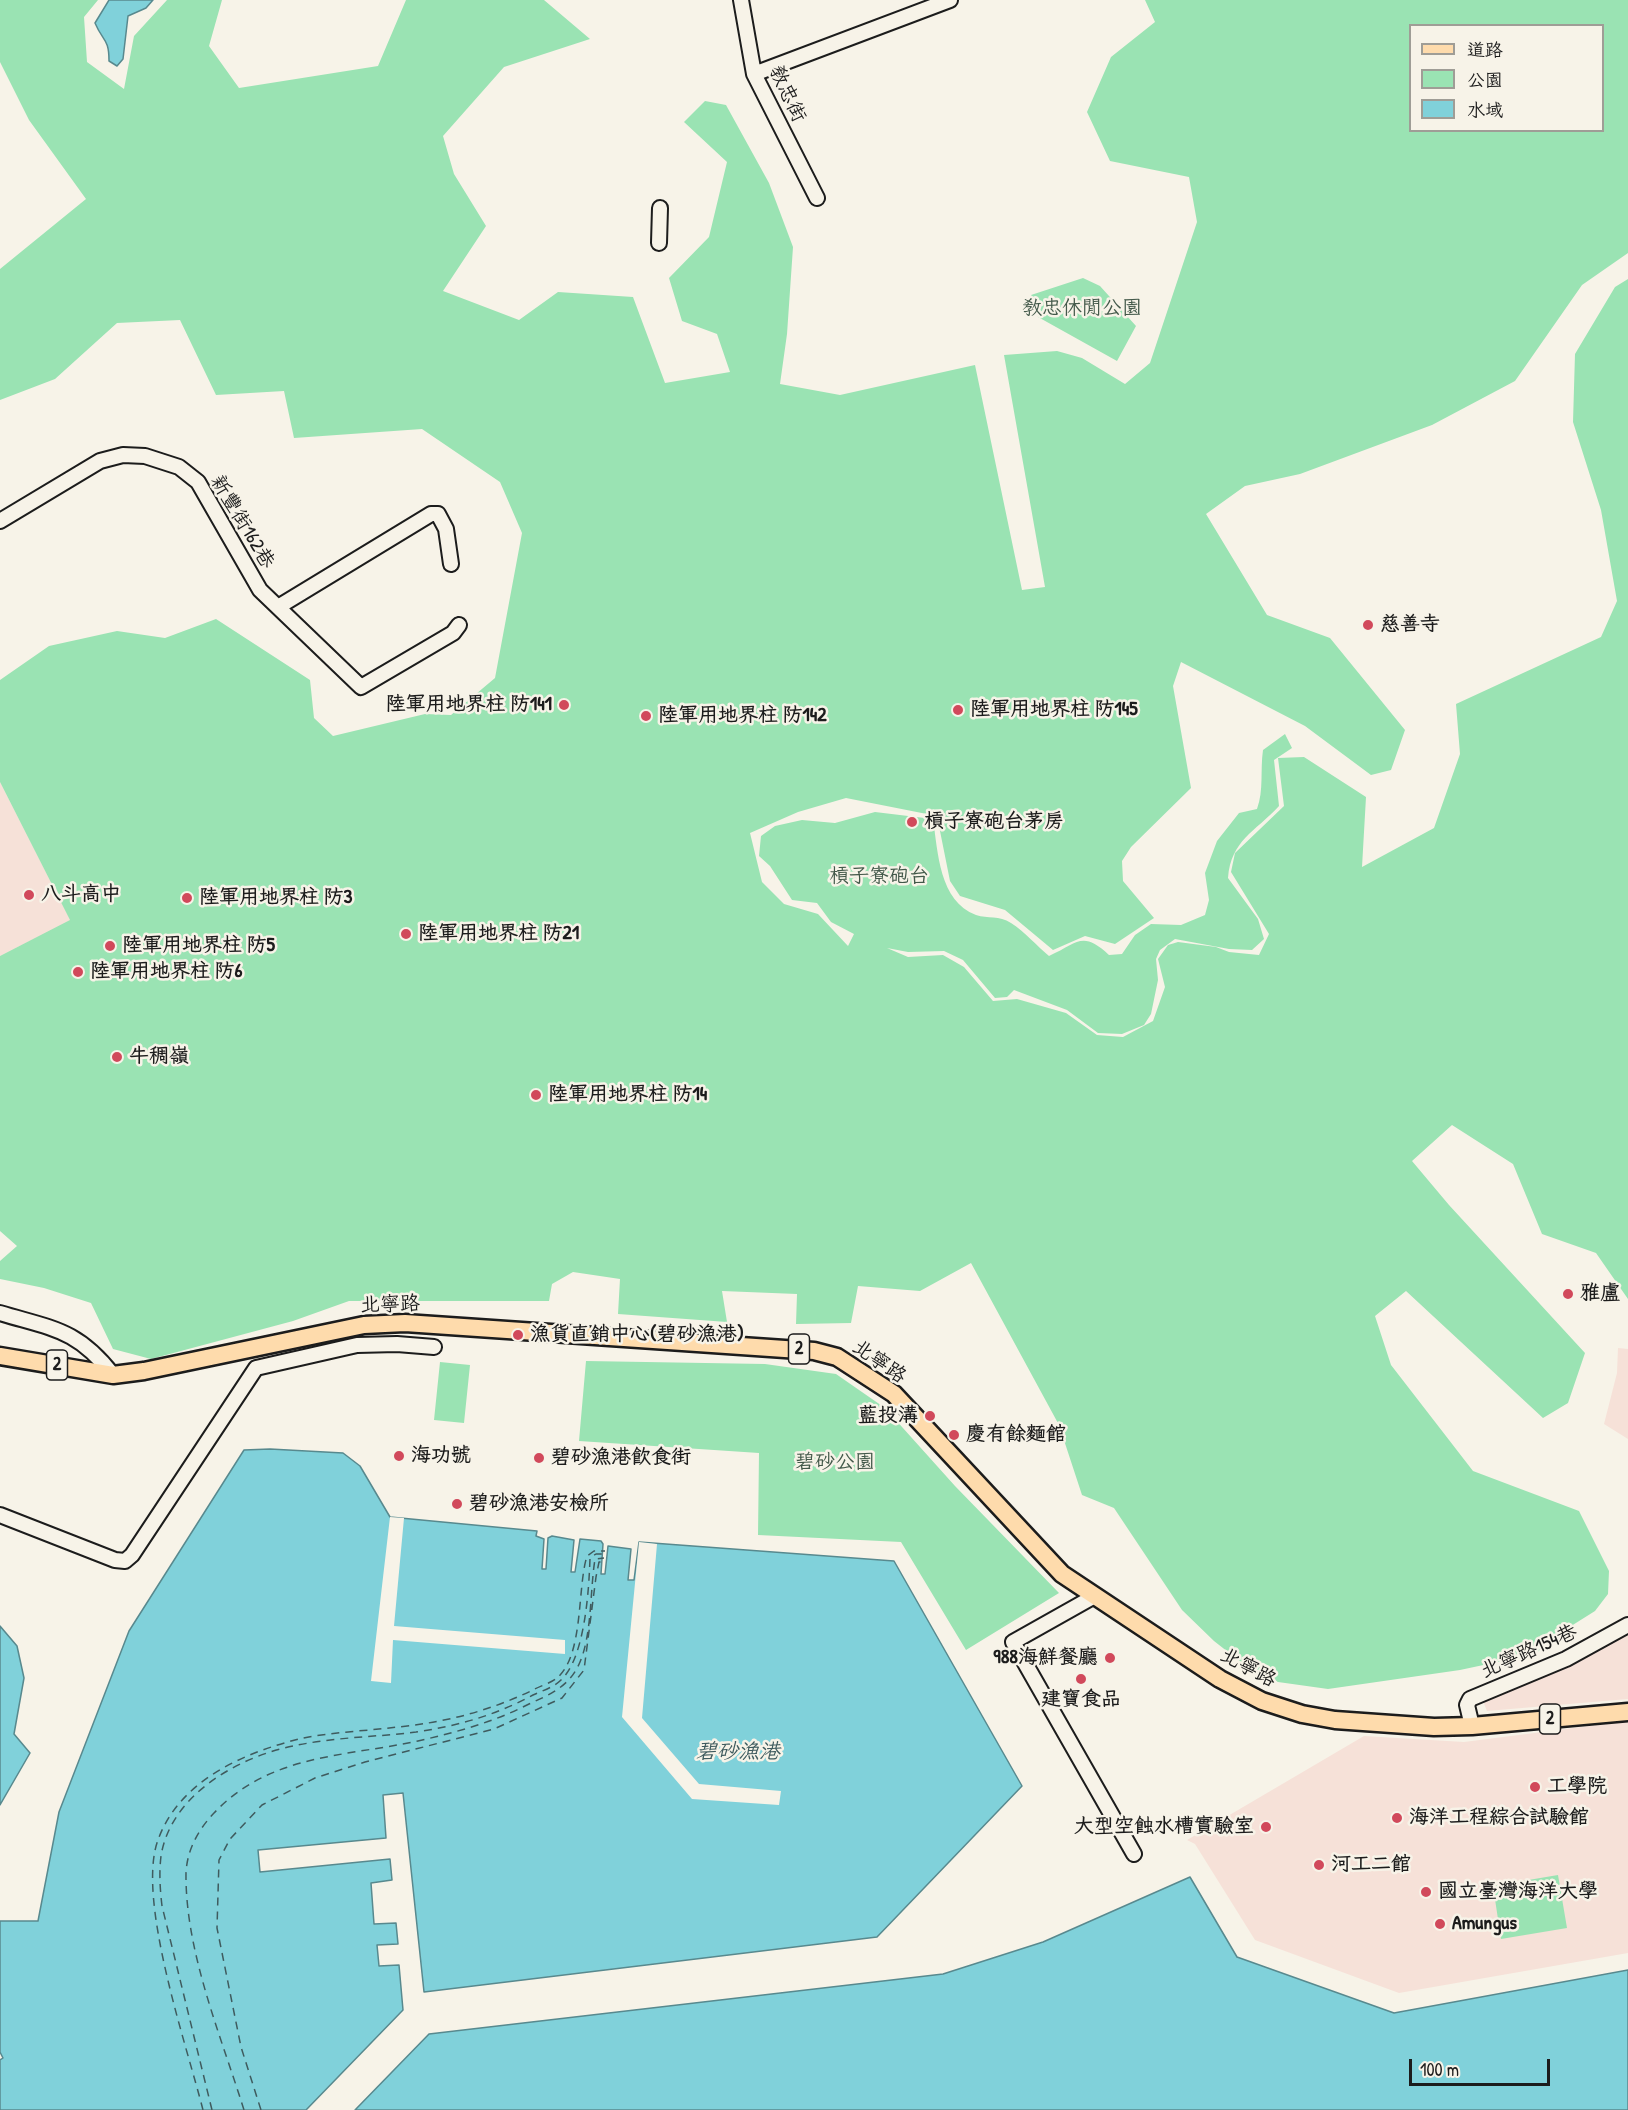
<!DOCTYPE html>
<html>
<head>
<meta charset="utf-8">
<style>
  body { margin:0 }
  #map { position:relative; width:1628px; height:2110px; overflow:hidden; background:#f7f3e8; font-family:"Patrick Hand","LXGW WenKai TC",sans-serif }
  canvas { display:block }
  .legend { position:absolute; left:1409px; top:24px; width:195px; height:108px; box-sizing:border-box; background:#f7f3e8; border:2px solid #9f9d96; margin:0; padding:8px 10px; list-style:none; font-size:18px; color:#1c1c1c }
  .legend li { display:flex; align-items:center; gap:12px; height:30px }
  .legend b { width:30px; border:2px solid #9f9d96 }
  .scale { position:absolute; left:1409px; top:2059px; width:141px; height:27px; box-sizing:border-box; border:3px solid #1c1c1c; border-top:0; padding-left:8px; font-size:18px; line-height:21px; white-space:nowrap; color:#1c1c1c; -webkit-text-stroke:4px #f7f3e8; paint-order:stroke }
</style>
</head>
<body>
<div id="map">
<canvas width="1628" height="2110"></canvas>
<ul class="legend">
<li><b style="height:8px;background:#fedbac"></b>道路</li>
<li><b style="height:16px;background:#9ae3b3"></b>公園</li>
<li><b style="height:16px;background:#80d1da"></b>水域</li>
</ul>
<div class="scale">100 m</div>
</div>
<script>
const ctx = document.querySelector('canvas').getContext('2d');
ctx.lineJoin = 'round';
function fill(path, color) {
  ctx.fillStyle = color;
  ctx.fill(path, 'evenodd');
}
function trace(path, color, width, dash) {
  ctx.strokeStyle = color;
  ctx.lineWidth = width;
  ctx.lineCap = dash ? 'butt' : 'round';
  ctx.setLineDash(dash || []);
  ctx.stroke(path);
}
function write(font, color, halo, rows, align = 'center') {
  ctx.font = font + ' "Patrick Hand","LXGW WenKai TC",sans-serif';
  ctx.lineWidth = 5;
  ctx.setLineDash([]);
  ctx.textBaseline = 'middle';
  ctx.strokeStyle = halo;
  ctx.fillStyle = color;
  for (const [text, x, y, turn = 0] of rows) {
    ctx.save();
    ctx.translate(x, y);
    ctx.rotate((+turn || 0) * Math.PI / 180);
    ctx.textAlign = isNaN(turn) ? turn : align;
    if (halo) ctx.strokeText(text, 0, 0);
    ctx.fillText(text, 0, 0);
    ctx.restore();
  }
}
const built = new Path2D(`
  M0,782L71,921L0,956Z
  M1618,1348L1628,1349V1439L1604,1424L1617,1373Z
  M1628,1633V1699L1487,1711L1483,1701L1573,1665Z
  M1628,1721V1953L1399,1993L1255,1940L1195,1844L1187,1840L1364,1736L1464,1742Z`);
const green = new Path2D(`
  M0,0H98L84,17L87,62L124,89L134,36L167,0H222L209,46L239,88L378,66L406,0H544L590,39L504,67L443,136L454,174L486,226L443,291L519,320L558,292L633,297L665,383L730,372L717,334L682,321L669,278L709,237L727,162L684,122L705,101L726,105L769,183L793,247L787,334L780,384L840,395L975,365L1022,590L1045,587L1004,355L1057,351L1082,358L1125,384L1150,363L1197,222L1189,177L1110,161L1087,112L1111,57L1155,22L1145,0H1628V253L1582,285L1515,381L1432,425L1300,474L1245,486L1206,514L1267,615L1330,638L1405,730L1391,770L1371,775L1305,726L1181,662L1173,686L1191,788L1131,847L1122,861L1123,881L1154,918L1115,944L1085,936L1053,950L1005,910L960,896L950,881L937,816L846,798L798,812L750,833L762,882L784,904L818,914L848,946L854,934L831,922L817,903L792,900L770,866L759,856L761,836L775,826L802,820L835,823L875,812L933,819C938,852 939,901 976,915C988,919 999,915 1011,923C1025,932 1037,946 1049,956C1078,943 1082,930 1109,955L1122,954L1135,935L1151,924L1181,925L1205,915L1209,900L1205,873L1217,841L1239,813L1257,809C1264,790 1260,771 1263,750L1285,734L1292,748L1274,760L1279,806C1255,832 1231,840 1228,878L1258,919L1264,939L1252,950L1229,949L1175,939L1160,950L1156,959L1158,980L1151,1014L1144,1025L1122,1034L1098,1033L1067,1010L1014,990L1007,997L995,998L963,960L944,951L908,952L887,948L908,957L943,955L964,967L993,1001L1017,999L1066,1013L1097,1035L1123,1037L1153,1021L1165,987L1158,959L1168,945L1178,942L1216,947L1229,952L1259,955L1269,934L1231,872L1235,853L1284,806L1278,758L1304,757L1366,797L1362,867L1434,828L1460,754L1456,704L1601,637L1617,601L1601,510L1573,422L1575,354L1615,287L1628,279V1299L1596,1253L1542,1234L1513,1164L1452,1125L1412,1161L1449,1205L1585,1353L1568,1403L1543,1418L1406,1291L1375,1316L1391,1365L1473,1471L1579,1511L1609,1571L1608,1594L1595,1611L1560,1633L1535,1654L1460,1670L1328,1689L1278,1682L1242,1663L1214,1641L1182,1610L1114,1508L1082,1495L1059,1425L971,1263L920,1291L858,1286L851,1323L796,1324L797,1294L722,1291L727,1322L618,1314L620,1279L573,1272L552,1284L549,1301H349L293,1321L151,1359L113,1349L91,1303L44,1288L0,1279V1261L17,1246L0,1231V956L70,920L0,782V680L49,646L117,631L165,638L216,619L310,680L314,718L333,736L425,714L451,715L495,678L522,533L500,482L422,429L294,438L284,391L216,395L180,320L117,323L55,379L0,400V269L86,199L29,120L0,62ZM1410,26H1602V130H1410Z
  M1083,278L1100,286L1136,326L1117,361L1038,317L1031,295Z
  M586,1361L765,1364L836,1374L885,1408L955,1486L1059,1593L966,1650L901,1542L758,1535L759,1453L579,1441Z
  M440,1362L470,1365L464,1423L434,1420Z
  M1558,1875L1567,1928L1501,1939L1493,1886Z`);
const water = new Path2D(`
  M109,0H153L146,8L128,16L123,59L117,66L109,61C109,38 103,42 95,23Z
  M270,1449L343,1453L360,1466L390,1517L537,1531L536,1536L544,1539L542,1569H546L548,1538L552,1536L574,1540L571,1572H575L580,1539L601,1541L603,1544L601,1574H605L608,1546L631,1549L628,1580H634L639,1542L894,1561L1022,1786L877,1937L424,1992L403,1793L383,1795L386,1838L258,1850L260,1872L390,1859L392,1880L371,1883L374,1924L396,1923L398,1944L377,1945L379,1966L399,1965L403,2010L306,2110H0V2060L3,2058L0,2052V1921H38L59,1812L129,1631L244,1450Z
  M0,1626L17,1646L24,1678L14,1734L30,1753L0,1805Z
  M1190,1877L1237,1957L1394,2013L1628,1970V2110H355L429,2034L943,1974L1043,1942Z`);
const pier = new Path2D(`
  M390,1517L404,1518L394,1626L565,1640V1654L393,1640L391,1683L371,1681Z
  M639,1542L657,1544L642,1718L699,1784L781,1791L779,1805L692,1799L622,1717Z`);
const ferry = new Path2D(`
  M203,2110C187,2046 136,1899 158,1840C179,1781 243,1753 299,1739C331,1732 366,1731 398,1727C447,1722 489,1711 533,1690C540,1686 551,1683 557,1678C584,1655 577,1588 587,1556L594,1551H605
  M212,2110L162,1906C160,1889 159,1873 161,1856C171,1793 242,1755 298,1745C337,1737 377,1737 416,1732C458,1726 496,1715 533,1695C542,1691 554,1687 561,1680C585,1658 589,1589 590,1558L596,1554H604
  M244,2110C221,2036 185,1951 186,1873C187,1850 198,1830 214,1813C270,1754 343,1757 418,1741C457,1732 494,1722 529,1704C551,1694 570,1686 580,1662C592,1634 590,1590 595,1559L604,1558
  M261,2110L241,2047L217,1928L219,1860L230,1839L262,1805L315,1778L365,1762L494,1729L562,1698L584,1670L596,1577L599,1562H603`);
const minor = new Path2D(`
  M741,0L754,74L817,198
  M754,74L950,0
  M659,243L660,208
  M0,521L100,461L123,455L145,456L179,467L198,482L260,590L361,687L453,633L459,625
  M278,607L431,514H438L446,529L451,564
  M0,1313C53,1329 77,1329 113,1375
  M0,1515L115,1560L125,1561L132,1555L256,1368L357,1345L397,1344L434,1347
  M1093,1597L1013,1642L1134,1854
  M1472,1726L1467,1705L1470,1699L1566,1659L1628,1625`);
const major = new Path2D(`
  M0,1356L113,1375L144,1371L364,1325L405,1323L814,1351L837,1357L894,1394L1062,1574L1220,1679L1262,1701L1302,1714L1335,1720L1434,1727L1472,1726L1628,1712`);
const markers = [
  [1368,625,6,"#d1495b"],
  [564,705,6,"#d1495b"],
  [958,710,6,"#d1495b"],
  [646,716,6,"#d1495b"],
  [912,822,6,"#d1495b"],
  [29,895,6,"#d1495b"],
  [187,898,6,"#d1495b"],
  [406,934,6,"#d1495b"],
  [110,946,6,"#d1495b"],
  [78,972,6,"#d1495b"],
  [117,1057,6,"#d1495b"],
  [536,1095,6,"#d1495b"],
  [1568,1294,6,"#d1495b"],
  [518,1335,6,"#d1495b"],
  [930,1416,6,"#d1495b"],
  [954,1435,6,"#d1495b"],
  [399,1456,6,"#d1495b"],
  [539,1458,6,"#d1495b"],
  [457,1504,6,"#d1495b"],
  [1110,1658,6,"#d1495b"],
  [1081,1679,6,"#d1495b"],
  [1535,1787,6,"#d1495b"],
  [1397,1818,6,"#d1495b"],
  [1266,1827,6,"#d1495b"],
  [1319,1865,6,"#d1495b"],
  [1426,1892,6,"#d1495b"],
  [1440,1924,6,"#d1495b"]
];
const shields = [
  [799,1349,21],
  [57,1365,21],
  [1550,1719,21]
];
const shieldNames = [
  ["2",799,1349],
  ["2",57,1365],
  ["2",1550,1719]
];
const streetNames = [
  ["教忠街",787,94,65],
  ["新豐街162巷",242,522,59],
  ["北寧路",390,1305,-2],
  ["北寧路",879,1362,35],
  ["北寧路154巷",1529,1652,-24],
  ["北寧路",1248,1668,28]
];
const parkNames = [
  ["教忠休閒公園",1082,309],
  ["槓子寮砲台",879,877],
  ["碧砂公園",835,1463]
];
const poiNames = [
  ["慈善寺",1380,625],
  ["陸軍用地界柱 防141",552,705,"right"],
  ["陸軍用地界柱 防145",970,710],
  ["陸軍用地界柱 防142",658,716],
  ["槓子寮砲台茅房",924,822],
  ["八斗高中",41,895],
  ["陸軍用地界柱 防3",199,898],
  ["陸軍用地界柱 防21",418,934],
  ["陸軍用地界柱 防5",122,946],
  ["陸軍用地界柱 防6",90,972],
  ["牛稠嶺",129,1057],
  ["陸軍用地界柱 防14",548,1095],
  ["雅盧",1580,1294],
  ["漁貨直銷中心(碧砂漁港)",530,1335],
  ["藍投溝",918,1416,"right"],
  ["慶有餘麵館",966,1435],
  ["海功號",411,1456],
  ["碧砂漁港飲食街",551,1458],
  ["碧砂漁港安檢所",469,1504],
  ["988海鮮餐廳",1098,1658,"right"],
  ["建寶食品",1081,1700,"center"],
  ["工學院",1547,1787],
  ["海洋工程綜合試驗館",1409,1818],
  ["大型空蝕水槽實驗室",1254,1827,"right"],
  ["河工二館",1331,1865],
  ["國立臺灣海洋大學",1438,1892],
  ["Amungus",1452,1924]
];
const waterNames = [
  ["碧砂漁港",738,1752]
];
fill(built, '#f6e1d8');
fill(green, '#9ae3b3');
fill(water, '#80d1da');
trace(water, '#58898e', 1.5);
fill(pier, '#f7f3e8');
trace(ferry, '#3f5b5e', 1.5, [8, 6]);
trace(minor, '#1c1c1c', 18);
trace(major, '#1c1c1c', 21);
trace(minor, '#f7f3e8', 14);
trace(major, '#fedbac', 16);
for (const [x, y, r, color] of markers) {
  const dot = new Path2D();
  dot.arc(x, y, r, 0, 2 * Math.PI);
  ctx.fillStyle = color;
  ctx.fill(dot);
  trace(dot, '#f7f3e8', 2);
}
for (const [x, y, w] of shields) {
  const box = new Path2D();
  box.roundRect(x - w / 2, y - 15, w, 30, 4.5);
  ctx.fillStyle = '#f7f3e8';
  ctx.fill(box);
  trace(box, '#1c1c1c', 1.5);
}
write('bold 18px', '#1c1c1c', null, shieldNames);
write('20px', '#1c1c1c', '#f7f3e8', streetNames);
write('20px', '#425849', '#f7f3e8', parkNames);
write('bold 20px', '#1c1c1c', '#f7f3e8', poiNames, 'left');
write('italic 21px', '#3f5b5e', '#f7f3e8', waterNames);
</script>
</body>
</html>
